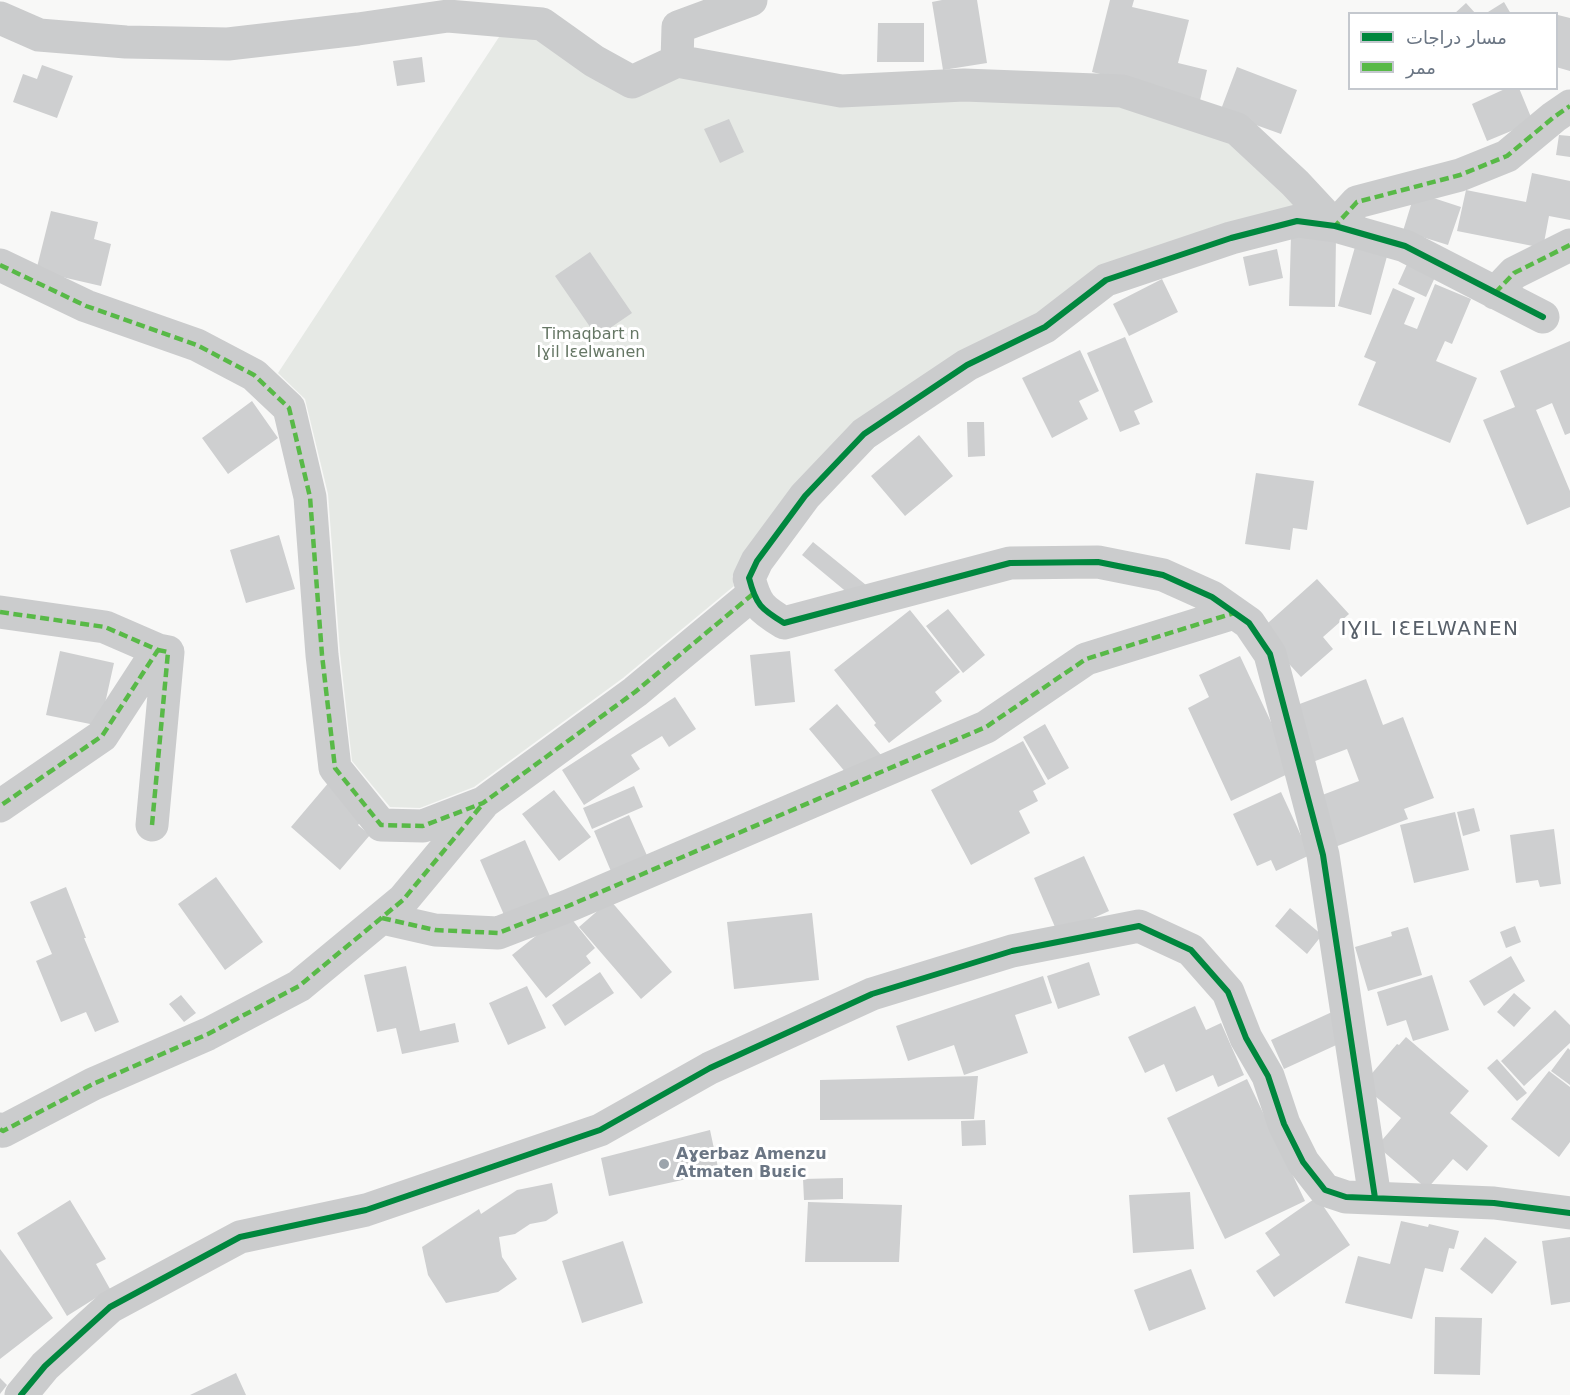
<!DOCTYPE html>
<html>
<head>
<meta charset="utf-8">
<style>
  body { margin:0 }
  #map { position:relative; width:1570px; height:1395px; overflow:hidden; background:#f8f8f7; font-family:"DejaVu Sans","Noto Naskh Arabic",sans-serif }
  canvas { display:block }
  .legend { position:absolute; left:1348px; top:12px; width:210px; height:78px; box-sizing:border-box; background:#fff; border:2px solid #c4c8ce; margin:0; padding:8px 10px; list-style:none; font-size:18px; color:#6b7684 }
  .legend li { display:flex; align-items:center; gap:12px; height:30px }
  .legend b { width:30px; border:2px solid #c4c8ce }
</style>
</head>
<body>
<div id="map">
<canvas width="1570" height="1395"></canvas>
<ul class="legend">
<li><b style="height:8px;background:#00873e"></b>مسار دراجات</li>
<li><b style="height:8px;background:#58b947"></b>ممر</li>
</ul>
</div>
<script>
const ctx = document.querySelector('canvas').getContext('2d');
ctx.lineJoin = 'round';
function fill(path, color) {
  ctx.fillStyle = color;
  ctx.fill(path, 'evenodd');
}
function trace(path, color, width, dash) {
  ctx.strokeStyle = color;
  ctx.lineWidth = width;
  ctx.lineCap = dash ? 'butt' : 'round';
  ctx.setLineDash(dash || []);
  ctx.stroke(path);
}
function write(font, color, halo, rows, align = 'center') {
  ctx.font = font + ' "DejaVu Sans",sans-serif';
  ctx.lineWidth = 6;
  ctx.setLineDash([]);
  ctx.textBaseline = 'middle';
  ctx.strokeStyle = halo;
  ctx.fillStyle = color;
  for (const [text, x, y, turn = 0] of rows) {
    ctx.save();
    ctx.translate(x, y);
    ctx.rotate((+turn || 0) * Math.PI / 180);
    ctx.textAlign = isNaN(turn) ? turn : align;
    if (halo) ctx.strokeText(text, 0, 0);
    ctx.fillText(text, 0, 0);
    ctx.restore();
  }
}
const green = new Path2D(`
  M501,34L537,37L587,72L678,75L964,98L1120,105L1229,141L1296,205L1037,314L744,553L732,577L734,586L623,678L474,787L420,808L390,807L352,761L340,653L328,494L305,399L278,373Z`);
const building = new Path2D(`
  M942,0H977L987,63L943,70L932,2Z
  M1110,0H1134L1132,7L1189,20L1178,63L1207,70L1198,109L1173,92L1092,72Z
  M1504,2L1511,14H1489L1488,12Z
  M1466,3L1476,14H1454Z
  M1558,15L1570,18V71L1556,67Z
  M878,23H924V62H877Z
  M422,57L425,82L397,86L393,61Z
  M42,65L73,76L57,118L13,102L23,74L37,79Z
  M1237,67L1297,90L1281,134L1220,112Z
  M1507,88H1519L1533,122L1487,141L1472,104Z
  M729,119L744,152L720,163L704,129Z
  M1559,135L1570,136V157L1556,155Z
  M1532,173L1570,181V220L1549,216L1543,248L1457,231L1466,190L1526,202Z
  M1415,192L1461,207L1448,245L1403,231Z
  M51,211L98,222L94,239L111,244L101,286L36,271Z
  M1291,235L1336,236L1335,307L1289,306Z
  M1357,240L1389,249L1371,315L1338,306Z
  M1277,249L1283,278L1249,286L1243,257Z
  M590,252L632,313L597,337L555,276Z
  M1408,262L1436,275L1426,297L1398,284Z
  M1162,279L1178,312L1129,336L1113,304Z
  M1435,284L1471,299L1452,344L1445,341L1436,361L1477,378L1450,443L1358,405L1376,362L1364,357L1393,288L1415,298L1404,324L1417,329Z
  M1125,337L1153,402L1134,411L1140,424L1120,432L1087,353Z
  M1570,341V433L1565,435L1552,403L1536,410L1570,491V507L1527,525L1483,420L1515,407L1500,371Z
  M1080,350L1099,391L1079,401L1088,419L1052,438L1022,378Z
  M252,401L278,438L228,474L202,438Z
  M967,422H984L985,456L968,457Z
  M919,435L953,476L905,516L871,476Z
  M1256,473L1314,481L1307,530L1293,528L1290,550L1245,544Z
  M279,535L295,589L246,603L230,550Z
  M813,542L866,585L855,599L802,555Z
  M1317,579L1349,614L1323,637L1333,649L1301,677L1259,631Z
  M948,609L985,655L963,673L926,626Z
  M910,610L960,672L935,692L942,701L889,743L874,725L876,723L834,670Z
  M60,651L114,663L100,726L46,715Z
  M790,651L795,702L755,706L750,655Z
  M1240,656L1294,771L1231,801L1188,708L1209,697L1199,675Z
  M1366,679L1383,725L1403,717L1434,798L1404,809L1408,819L1335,847L1317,797L1359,781L1347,749L1310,763L1289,708Z
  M675,697L696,729L669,747L662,736L631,755L640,769L584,805L562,770Z
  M837,704L881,755L852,780L809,729Z
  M1045,724L1069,768L1048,780L1023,737Z
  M1023,741L1046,784L1033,791L1038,801L1019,811L1030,833L971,865L931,790Z
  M330,781L367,814L358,825L370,835L340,870L291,827Z
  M634,786L643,807L592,829L583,808Z
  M554,790L591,837L559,861L522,814Z
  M1281,792L1310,855L1276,871L1271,860L1257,866L1233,814Z
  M1474,808L1480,831L1463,836L1457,812Z
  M1455,812L1469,870L1414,883L1400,825Z
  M629,815L649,860L613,876L594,831Z
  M1554,829L1561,884L1540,887L1538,880L1516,883L1510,835Z
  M525,840L553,903L508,924L480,860Z
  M1084,856L1109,911L1058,934L1034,878Z
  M216,877L263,942L225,970L178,904Z
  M66,887L86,938H84L119,1022L95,1032L86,1012L61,1022L36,961L52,954L30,902Z
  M610,900L672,972L641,999L579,927Z
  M1290,908L1322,935L1307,954L1275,926Z
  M566,912L595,948L586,956L591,963L546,998L512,955Z
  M812,913L819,980L734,989L727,922Z
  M1515,926L1521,942L1506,948L1500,932Z
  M1408,927L1422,975L1368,991L1355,947L1392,936L1391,932Z
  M1511,956L1525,981L1484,1006L1469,981Z
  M1089,962L1100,995L1058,1009L1047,976Z
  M406,966L420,1031L455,1023L459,1042L402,1054L396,1028L377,1032L364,975Z
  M600,972L614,993L565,1026L552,1005Z
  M1432,975L1449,1030L1413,1041L1406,1020L1387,1026L1377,992Z
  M1043,976L1052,1003L1015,1015L1028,1053L964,1075L954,1045L908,1061L896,1026Z
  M527,986L546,1028L508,1045L489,1003Z
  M1514,993L1531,1008L1514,1027L1497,1012Z
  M181,995L196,1013L184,1022L169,1004Z
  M1195,1006L1206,1030L1221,1023L1244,1075L1218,1087L1213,1075L1176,1092L1164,1064L1145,1073L1128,1037Z
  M1555,1010L1570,1025V1043L1524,1086L1501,1061Z
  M1332,1012L1345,1041L1284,1069L1271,1040Z
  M1406,1037L1469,1091L1450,1113L1488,1146L1467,1171L1453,1159L1427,1189L1377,1146L1401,1118L1362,1085L1397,1044L1399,1045Z
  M1568,1048L1570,1050V1085L1551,1071Z
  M1497,1059L1527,1093L1517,1101L1487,1068Z
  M1549,1071L1570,1087V1142L1559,1157L1511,1119Z
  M978,1076L974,1119L820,1120V1080Z
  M1247,1079L1305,1201L1225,1239L1167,1118Z
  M985,1120L986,1145L962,1146L961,1121Z
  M710,1130L719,1172L609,1196L601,1158Z
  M843,1178V1199L804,1200L803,1179Z
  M552,1183L558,1213L546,1221L530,1224L515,1234L499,1237L502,1257L517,1279L498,1292L446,1303L428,1275L422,1247L479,1209L481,1214L517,1190Z
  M1190,1192L1194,1249L1133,1253L1129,1195Z
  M1317,1197L1350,1245L1274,1297L1256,1271L1280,1255L1265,1233Z
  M70,1200L106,1259L96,1264L110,1289L67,1316L17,1233Z
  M808,1202L902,1205L899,1262H805Z
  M1401,1221L1428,1227L1429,1224L1459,1231L1454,1249L1449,1248L1443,1272L1425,1268L1412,1319L1345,1303L1358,1256L1390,1264Z
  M1485,1237L1517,1262L1492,1294L1460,1269Z
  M1570,1237V1302L1551,1305L1542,1241Z
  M623,1241L643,1303L582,1323L562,1261Z
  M0,1249L53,1318L0,1359Z
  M1191,1269L1206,1309L1149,1331L1134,1290Z
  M1435,1317L1482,1318L1480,1375L1434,1374Z
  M236,1373L246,1395H190Z
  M0,1378L7,1385L0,1394Z`);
const minor = new Path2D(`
  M0,18L39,35L126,42L228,44L358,29L448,16L542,24L594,61L632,82L677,61L841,91L964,85L1122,91L1237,129L1295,183L1335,226
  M677,61L678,27L751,0
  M1335,226L1357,202L1460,175L1507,156L1554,117L1570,106
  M0,265L86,306L197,345L254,375L289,408L310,497L322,655L335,768L381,825L423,826L483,803L635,692L753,594
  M1495,293L1514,273L1570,245
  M0,612L105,627L158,650L102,736L0,806
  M152,825L168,652L158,650
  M382,918L435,930L498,933L568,906L986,727L1086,659L1234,613
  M0,1129L3,1131L93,1084L208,1034L299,986L403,900L482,805
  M1375,1198L1323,855L1270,654L1249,623L1212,597L1163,575L1098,562L1010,563L784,623C761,609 756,605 749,578L757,561L805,496L864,434L967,365L1045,327L1106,280L1231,238L1297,221L1335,226L1405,246L1543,317
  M21,1395L45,1366L110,1307L240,1237L366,1210L600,1130L710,1068L872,994L1012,951L1139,926L1191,950L1228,992L1246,1038L1268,1076L1284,1124L1303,1162L1325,1190L1346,1197L1494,1203L1570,1213`);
const quiet = new Path2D(`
  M1338,227L1335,226L1357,202L1460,175L1507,156L1554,117L1570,106
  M0,265L86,306L197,345L254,375L289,408L310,497L322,655L335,768L381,825L423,826L483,803L635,692L753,594
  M1495,293L1514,273L1570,245
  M0,612L105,627L158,650L102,736L0,806
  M152,825L168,652L158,650
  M382,918L435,930L498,933L568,906L986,727L1086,659L1234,613
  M0,1129L3,1131L93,1084L208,1034L299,986L403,900L481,806`);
const cycleway = new Path2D(`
  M1375,1198L1323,855L1270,654L1249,623L1212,597L1163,575L1098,562L1010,563L784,623C761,609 756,605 749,578L757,561L805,496L864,434L967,365L1045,327L1106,280L1231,238L1297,221L1335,226L1405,246L1543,317
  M21,1395L45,1366L110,1307L240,1237L366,1210L600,1130L710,1068L872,994L1012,951L1139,926L1191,950L1228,992L1246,1038L1268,1076L1284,1124L1303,1162L1325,1190L1346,1197L1494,1203L1570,1213`);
const markers = [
  [664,1164,6,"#9ca4ac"]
];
const parkNames = [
  ["Timaqbart n",591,335],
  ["Iɣil Iɛelwanen",591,353]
];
const poiNames = [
  ["Aɣerbaz Amenzu",676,1155],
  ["Atmaten Buɛic",676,1173]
];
const quarterNames = [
  ["IƔIL IƐELWANEN",1430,630]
];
fill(green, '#e6e9e5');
fill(building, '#cecfd0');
trace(minor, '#cbcccd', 33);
trace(quiet, '#58b947', 4.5, [9, 4.5]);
trace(cycleway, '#00873e', 6);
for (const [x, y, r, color] of markers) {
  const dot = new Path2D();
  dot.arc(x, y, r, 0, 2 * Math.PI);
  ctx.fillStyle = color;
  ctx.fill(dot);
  trace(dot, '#fff', 2);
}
write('16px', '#667765', '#fff', parkNames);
write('bold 16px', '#6b7684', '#fff', poiNames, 'left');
ctx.letterSpacing = '1.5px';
write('20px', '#58606a', '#fff', quarterNames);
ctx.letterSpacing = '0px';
</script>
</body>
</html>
